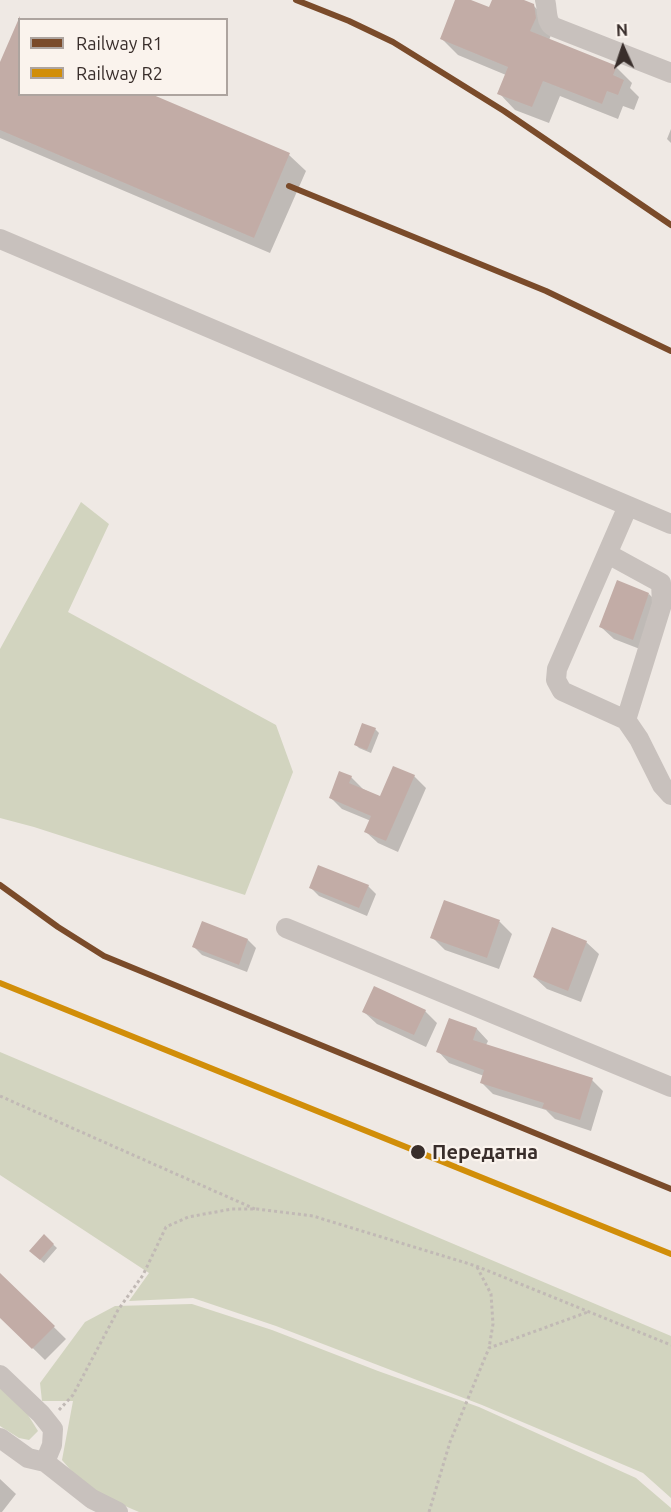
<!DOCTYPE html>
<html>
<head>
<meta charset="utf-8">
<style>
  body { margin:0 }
  #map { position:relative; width:671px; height:1512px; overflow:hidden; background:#efe9e4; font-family:Ubuntu,sans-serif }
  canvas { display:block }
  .legend { position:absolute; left:18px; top:18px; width:210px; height:78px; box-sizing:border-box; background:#faf3ed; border:2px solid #ada49f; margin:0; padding:8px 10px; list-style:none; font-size:18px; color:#392e2b }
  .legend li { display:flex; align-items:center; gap:12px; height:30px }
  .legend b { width:30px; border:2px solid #ada49f }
  .north { position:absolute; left:593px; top:18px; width:60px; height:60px; -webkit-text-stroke:4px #faf3ed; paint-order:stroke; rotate:357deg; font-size:16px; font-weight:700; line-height:24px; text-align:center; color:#392e2b }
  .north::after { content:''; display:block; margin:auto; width:21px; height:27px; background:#392e2b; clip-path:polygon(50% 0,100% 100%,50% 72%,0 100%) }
</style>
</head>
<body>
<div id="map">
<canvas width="671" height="1512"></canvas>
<ul class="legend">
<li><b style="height:8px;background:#7a4b2a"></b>Railway R1</li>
<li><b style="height:8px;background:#d18e09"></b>Railway R2</li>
</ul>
<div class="north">N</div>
</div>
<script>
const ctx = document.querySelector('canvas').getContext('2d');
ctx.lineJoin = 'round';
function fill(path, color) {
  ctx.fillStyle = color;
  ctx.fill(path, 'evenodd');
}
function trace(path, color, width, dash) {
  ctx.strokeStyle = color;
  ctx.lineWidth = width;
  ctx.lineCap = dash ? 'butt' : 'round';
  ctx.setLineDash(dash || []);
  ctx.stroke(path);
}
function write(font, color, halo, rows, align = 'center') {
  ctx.font = font + ' Ubuntu,sans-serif';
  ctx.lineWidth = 4.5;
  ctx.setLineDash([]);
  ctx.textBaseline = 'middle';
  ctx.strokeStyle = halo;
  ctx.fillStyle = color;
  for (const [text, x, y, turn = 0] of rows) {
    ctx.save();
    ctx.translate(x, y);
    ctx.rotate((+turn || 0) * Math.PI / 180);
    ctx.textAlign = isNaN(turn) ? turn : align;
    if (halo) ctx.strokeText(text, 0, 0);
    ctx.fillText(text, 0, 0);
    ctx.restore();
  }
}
const green = new Path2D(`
  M81,502L109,524L68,612L276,725L293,772L245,895L34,827L0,818V649Z
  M0,1052L671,1336V1498L643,1473L482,1405L276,1326L193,1298L129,1301L149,1273L0,1175Z
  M192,1304L272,1330L378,1371L479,1407L636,1478L671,1508V1512H139L111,1500L80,1481L62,1460L73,1401H42L40,1383L85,1322L115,1306Z
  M0,1384L23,1407L38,1431L29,1440L19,1438L0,1426Z`);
const shadow = new Path2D(`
  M457,0H467L489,9L493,0H520L533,5L549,22L551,35L549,40L616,67L632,83L630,88L639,97L634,110L623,106L618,119L560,96L549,123L515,110L499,93L506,75L458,55L442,39Z
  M0,66L20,94H148L289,155L306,171L270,253L0,138Z
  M671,129V143L667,139Z
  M649,594L661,606L645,651L614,639L601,627Z
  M375,729L379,733L371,753L359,748L355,744Z
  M414,776L426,788L398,852L378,843L366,832L371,821L342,809L330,797L351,777L363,789L381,798Z
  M368,886L376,894L367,916L319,896L311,888Z
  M444,902L500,922L512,934L499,969L445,950L432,937Z
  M248,940L256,948L247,972L202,955L194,947Z
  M586,942L599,954L581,1002L547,989L534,977Z
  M425,1011L437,1023L426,1047L377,1024L364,1012Z
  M449,1020L477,1029L488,1041L486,1045L592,1080L603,1091L591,1131L555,1119L546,1110L493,1094L482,1083L484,1076L449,1063L438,1051Z
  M44,1236L57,1248L44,1263L31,1251Z
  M6,1280L66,1339L45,1360L0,1316V1286Z
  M0,1479L16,1494L2,1512H0Z`);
const building = new Path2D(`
  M455,0H471L489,7L492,0H524L534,4L536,18L530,31L617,66L613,75L624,80L618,95L607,91L602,104L543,81L532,107L497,94L508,67L440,39Z
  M20,16V94H151L290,153L254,238L0,130V62Z
  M617,580L649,593L633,640L599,627Z
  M362,723L376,728L367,750L354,745Z
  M393,766L415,775L386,841L364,832L371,816L329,798L339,771L352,776L349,783L380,796Z
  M318,865L369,885L359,908L309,888Z
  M444,900L500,920L487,958L430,938Z
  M202,921L248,939L239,965L192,947Z
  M552,927L587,941L568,991L533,977Z
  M374,986L426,1010L414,1035L362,1012Z
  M449,1018L477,1028L473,1040L593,1078L580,1120L542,1108L544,1103L480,1083L484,1070L436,1052Z
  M44,1234L54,1244L40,1260L29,1251Z
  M0,1273L55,1326L32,1349L0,1318Z`);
const path = new Path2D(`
  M0,1096L255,1209
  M477,1267L491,1294L493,1324L489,1348
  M59,1410L73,1395L118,1310L143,1275L166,1227L188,1217L232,1209H257L313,1216L476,1266L671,1345
  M429,1512L450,1442L489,1348L588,1312`);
const minor = new Path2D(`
  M545,0C548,9 545,22 554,27L671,73
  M0,239L671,524
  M628,506L557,669L556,680L562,691L626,720L639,739L662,785L671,795
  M608,554L661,583L662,604L626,720
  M286,928L671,1087
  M0,1375L41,1414L53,1429L52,1445L45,1462
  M0,1438L28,1458L45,1462L92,1499L118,1512`);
const rail1 = new Path2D(`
  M296,0L349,21L393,42L504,111L671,225
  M289,186L546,291L671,351
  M0,885L58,927L104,956L671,1189`);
const rail2 = new Path2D(`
  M0,983L671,1254`);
const markers = [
  [418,1152,8,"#392e2b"]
];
const stopNames = [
  ["Передатна",432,1152]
];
fill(green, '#d2d4bf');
fill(shadow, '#0003');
fill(building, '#c2aca6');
trace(path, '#c1b9b5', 3, [3, 3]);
trace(minor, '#c8c1bd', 20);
trace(rail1, '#7a4b2a', 6);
trace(rail2, '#d18e09', 6);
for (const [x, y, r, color] of markers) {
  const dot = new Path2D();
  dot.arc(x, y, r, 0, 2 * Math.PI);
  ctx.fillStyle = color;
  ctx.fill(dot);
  trace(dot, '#faf3ed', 2);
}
write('bold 20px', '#392e2b', '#faf3ed', stopNames, 'left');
</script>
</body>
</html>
